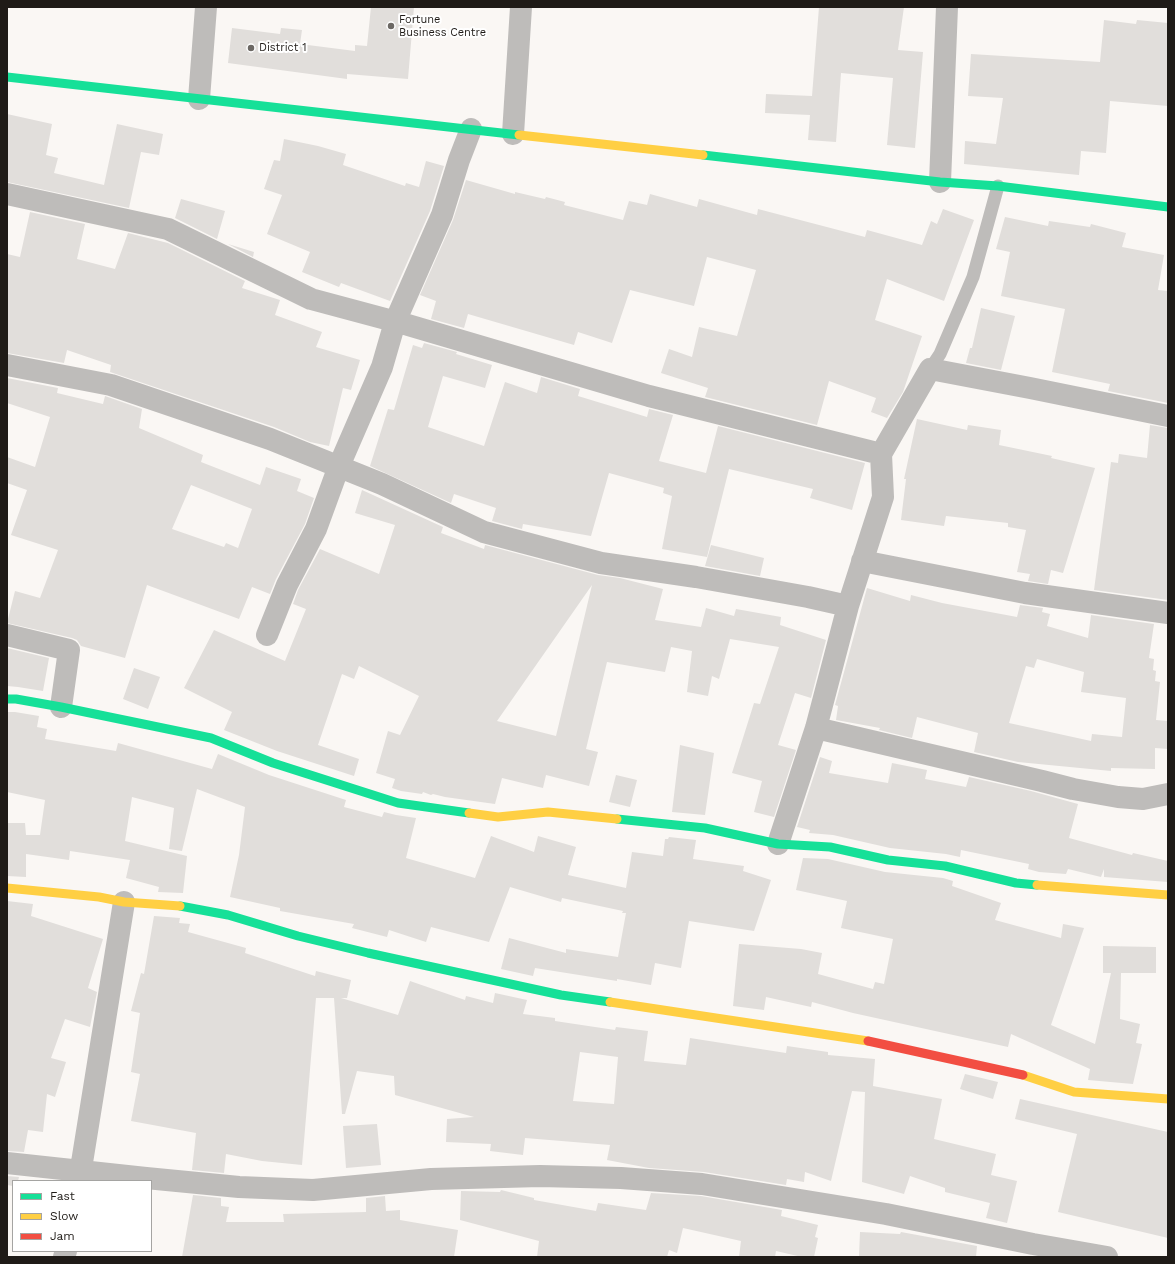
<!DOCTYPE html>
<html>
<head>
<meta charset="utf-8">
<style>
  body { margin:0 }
  #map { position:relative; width:1175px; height:1264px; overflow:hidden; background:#faf7f4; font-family:"Work Sans",sans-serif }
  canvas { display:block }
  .frame { position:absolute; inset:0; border:8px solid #1f1b17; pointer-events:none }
  .legend { position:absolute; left:12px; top:1180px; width:140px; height:72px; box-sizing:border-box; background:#fff; border:1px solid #a5a4a2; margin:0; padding:5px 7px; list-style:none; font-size:12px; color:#1f1b17 }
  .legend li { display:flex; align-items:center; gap:8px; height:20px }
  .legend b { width:20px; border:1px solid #a5a4a2 }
</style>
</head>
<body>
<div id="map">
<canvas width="1175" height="1264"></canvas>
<div class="frame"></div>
<ul class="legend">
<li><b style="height:5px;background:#16e098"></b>Fast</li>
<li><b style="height:5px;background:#ffcf43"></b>Slow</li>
<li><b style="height:5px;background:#f24e42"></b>Jam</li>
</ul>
</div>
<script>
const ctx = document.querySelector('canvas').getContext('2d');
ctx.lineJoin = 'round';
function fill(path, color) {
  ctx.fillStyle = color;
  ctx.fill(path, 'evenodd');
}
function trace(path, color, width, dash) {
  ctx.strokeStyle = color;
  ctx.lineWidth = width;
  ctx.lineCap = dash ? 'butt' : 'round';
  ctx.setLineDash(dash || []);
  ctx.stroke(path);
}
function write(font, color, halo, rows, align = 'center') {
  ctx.font = font + ' "Work Sans",sans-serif';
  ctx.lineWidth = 4;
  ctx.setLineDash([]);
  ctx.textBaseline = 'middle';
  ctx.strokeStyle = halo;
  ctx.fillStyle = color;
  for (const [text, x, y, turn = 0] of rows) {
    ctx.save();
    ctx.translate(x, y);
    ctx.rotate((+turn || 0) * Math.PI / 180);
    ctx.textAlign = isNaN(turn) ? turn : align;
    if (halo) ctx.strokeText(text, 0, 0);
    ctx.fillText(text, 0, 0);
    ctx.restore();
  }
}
const building = new Path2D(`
  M371,7H414L408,79L347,74V79L228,63L232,28L280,34L281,28L302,30L300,44L355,51V45L367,46Z
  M819,7H904L898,50L923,52L915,148L887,145L893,78L841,73L836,142L808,140L810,115L765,113L766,94L812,96Z
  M1104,20L1136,24L1137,20L1168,23V106L1110,101L1106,153L1081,151L1079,175L964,164L965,141L996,144L1003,98L968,96L971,54L1100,62Z
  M7,114L52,124L46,155L58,158L54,173L104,185L117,124L163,134L159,155L141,152L129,208L7,182Z
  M284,139L318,146L346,154L343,165L405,186L406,183L419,187L426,161L444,166L430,211L390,301L341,283L339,287L302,272L310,252L267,234L282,195L264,189L274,160L280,161Z
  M466,180L515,194V192L545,199L546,197L565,202L564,205L623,220L629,201L647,205L650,194L697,207L699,199L757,215L758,209L865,237L867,230L922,245L931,221L937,224L943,209L974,220L944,301L887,279L875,320L922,336L903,392L887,418L871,412L876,398L829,381L817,425L705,397L708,388L661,373L669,349L692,357L699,327L737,336L756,270L707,257L694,306L630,290L612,343L578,332L574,345L468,314L464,328L431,319L436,301L420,295L453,220Z
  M181,199L225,211L217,239L175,218Z
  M30,212L85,224L77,259L115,269L128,233L168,243L245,281L242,288L280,300L275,315L322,332L316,347L360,360L351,390L343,388L329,446L310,442L274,427L110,372L111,365L67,350L64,363L7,353V254L20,257Z
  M1005,217L1048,226L1049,221L1090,227L1091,224L1126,233L1122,247L1164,255L1158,290L1168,291V403L1108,391L1110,384L1052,372L1065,309L1001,296L1010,252L996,249Z
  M228,244L254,252L253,257Z
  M981,308L1015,316L1001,370L966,363L970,348H972Z
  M424,343L457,352L456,354L492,365L485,388L443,376L428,427L484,446L505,382L537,393L541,377L580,389L578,396L647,417L649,409L673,415L659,461L706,473L718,426L865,463L852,510L810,498L813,489L729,469L707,557L662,549L672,496L663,493L664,488L609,473L591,536L523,524L522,529L492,521L496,508L454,494L451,503L370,466L388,409L394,410L413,345L422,348Z
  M7,378L58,388L57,393L103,404L105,396L142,409L139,428L203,455L201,462L260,485L266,467L301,479L297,491L314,498L305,524L276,579L270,594L252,587L239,619L147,585L125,658L81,646L77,640L72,638L7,623L15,591L40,598L58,550L11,535L27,490L7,483V457L35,467L50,417L7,403ZM191,485L252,509L238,548L226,543L224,547L172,529Z
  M917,419L967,430L968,425L1001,430L999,445L1052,456L1051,458L1095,468L1063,573L1051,570L1048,584L1028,581L1030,574L1017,572L1026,530L1008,527V523L946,516L944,526L901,520L906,479H904Z
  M1150,425L1168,428V600L1094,590L1111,462L1118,463L1119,454L1147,458Z
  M362,490L443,527L441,533L484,549L485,545L598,575L620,578L663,589L655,620L701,627L706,608L734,616L736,609L781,617L780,625L826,640L811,698L795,693L778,745L796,750L774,817L754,812L762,781L732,773L754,703L760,704L779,647L730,639L719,679L712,676L708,696L687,692L692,651L671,647L665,672L607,662L586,749L598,752L589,786L546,775L543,788L502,778L495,804L445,797L433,794L431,795L423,792L422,794L401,791L392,788L395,779L376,773L388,731L400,735L419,696L359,666L354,679L342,674L318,745L359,759L354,776L277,751L224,730L232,712L184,688L214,630L285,661L306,609L293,604L298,590L320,549L379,574L395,525L355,513ZM592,585L556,736L497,721Z
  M711,545L764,558L760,576L705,566Z
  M867,588L910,601L911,595L942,603L1017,617L1020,605L1043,608L1042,612L1050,614L1047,626L1088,638L1091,615L1154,624L1149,658L1154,659L1153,670L1156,671L1155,681L1160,682L1156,720L1168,721V749L1155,748V769L1111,768V771L1018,762L974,752L978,733L917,717L912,738L879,730L880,728L836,720L838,706L835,705ZM1037,659L1084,672L1081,692L1126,698L1122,737L1092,734L1091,741L1009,723L1026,666L1034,668Z
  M7,648L49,658L43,691L18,687L7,686Z
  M134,668L160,677L148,709L123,699Z
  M7,712H15L39,716L37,727L47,729L45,739L116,751L118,743L212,769L218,754L269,775L346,800L344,807L382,817L384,812L396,815L416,818L406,858L475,878L491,836L534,852L538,836L576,847L568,875L626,888L632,852L663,856L665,839H668L669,837L696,840L693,859L744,866L743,871L771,880L754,931L689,921L681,968L655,963L651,985L617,979V981L535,968L533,976L501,969L509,938L566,953V949L618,957L626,913H622L623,911L562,898L561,902L510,887L489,942L431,927L426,942L389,930L387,937L352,928L354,924L280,911V908L230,897L239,855L245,807L197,789L182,851L169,849L174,808L132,797L125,841L187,856L183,893L158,892L159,887L126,878L130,860L70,851L69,860L26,854V877L7,876V823H25L26,835H40L45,800L7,792Z
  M680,745L714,753L705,815L672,812Z
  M820,757L832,761L829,773L888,783L892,763L927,770L925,779L966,787L969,777L1031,791L1078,804L1069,838L1132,855L1133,853L1168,861V882L1104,877V869L1101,877L1068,869L1066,874L1039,872L1028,869L1029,864L961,850L960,857L946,854L890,848L833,835L809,833L810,830L797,827Z
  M616,775L637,780L630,807L609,802Z
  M803,858L828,859L885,872L943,878L953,881L952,886L1001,903L995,920L1061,938L1063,924L1084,928L1051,1025L1095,1044L1111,973H1103V946L1156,947V973H1121L1120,1019L1140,1024L1136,1043L1142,1044L1133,1084L1088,1080L1090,1069L1011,1034L1008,1047L853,1013L812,1002L811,1007L766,997L764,1010L733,1006L739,944L801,949L822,953L818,974L873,989L875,982L884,984L893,939L841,928L847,901L796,890Z
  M7,901L33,904L31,916L103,939L88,988L97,992L90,1027L65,1019L51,1058L66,1062L55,1097L47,1094L43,1132L28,1130L24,1152L7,1151Z
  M154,916L180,918L179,923L190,924L188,932L246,948L245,953L315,976L316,971L351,980L347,998H341L398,1015L410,981L465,1000L466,996L493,1003L495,993L527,1000L523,1014L555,1018V1021L615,1030L616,1027L648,1031L644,1061L686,1065L690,1038L786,1053L787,1046L828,1052V1055L875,1059L873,1086L942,1099L934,1139L996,1154L991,1175L1017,1181L1007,1223L986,1218L990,1203L945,1192V1188L910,1176L904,1194L862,1182L865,1092L852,1091L831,1181L805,1172L804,1182L787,1179L786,1185L704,1172L649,1168L607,1160L610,1145L525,1138L523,1155L490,1151L491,1144L446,1142L447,1119L474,1117L395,1095L394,1076L357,1071L345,1114H342L334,998H316L302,1165L262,1161L226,1154L224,1173L192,1170L196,1133L131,1121L140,1074L131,1072L140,1013L131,1011L141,973L144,974ZM580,1052L618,1057L614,1104L573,1101Z
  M965,1074L998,1082L993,1099L960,1089Z
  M1020,1099L1168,1132V1238L1058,1212L1077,1134L1015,1119Z
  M377,1124L381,1165L346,1168L343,1126Z
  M7,1176L19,1177L18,1181H13V1186L7,1185Z
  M501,1190L534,1198V1200L596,1211L598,1203L646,1210L651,1193L701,1196L782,1210L781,1216L818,1225L815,1237L818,1238L814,1257H802L776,1251L775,1257H739L741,1241L683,1228L677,1253L669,1250L667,1257H537L539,1241L460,1220L461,1191L500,1192Z
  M193,1195L221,1198V1206L229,1207L226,1222H284L283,1214L366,1212V1198L385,1196L386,1211L400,1210V1220L458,1230L454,1257H182Z
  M860,1232L900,1234L901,1232L977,1246L976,1257H859Z`);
const lane = new Path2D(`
  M930,369L940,354L973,277L998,186`);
const street = new Path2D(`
  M199,99L206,7
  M513,134L521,7
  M940,182L947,7
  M7,194L168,229L311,299L408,325L649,396L881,454
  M7,365L111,385L270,439L382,484L484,532L601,563L696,577L808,597L848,606
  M862,561L1025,593L1168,613
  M7,635L69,650L61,707
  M267,635L287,585L316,529L339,466L382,367L395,322L442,215L459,160L471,129
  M816,728L1042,781L1073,789L1118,797L1143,799L1168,794
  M778,844L816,728L848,606L883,497L881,454L930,369L1030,388L1168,416
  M7,1163L146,1178L239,1187L313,1190L431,1179L540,1176L621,1178L702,1184L886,1214L1033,1244L1107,1257
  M79,1181L124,902
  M64,1257L66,1251`);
const fast = new Path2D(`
  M7,77L519,135
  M703,155L940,182L998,186L1168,207
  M7,699H16L61,707L211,738L273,763L398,803L469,813
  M617,819L705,828L778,844L830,847L888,860L945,866L1016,883L1037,885
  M180,906L228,915L298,936L368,953L561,995L610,1002`);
const slow = new Path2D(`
  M519,135L703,155
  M469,813L498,817L548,812L617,819
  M1037,885L1168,895
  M7,888L99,897L124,902L180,906
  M610,1002L868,1041
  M1023,1075L1074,1092L1168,1099`);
const jam = new Path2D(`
  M868,1041L1023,1075`);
const markers = [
  [391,26,4,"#6c6864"],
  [251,48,4,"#6c6864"]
];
const poiNames = [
  ["Fortune",399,20],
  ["Business Centre",399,33],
  ["District 1",259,48]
];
fill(building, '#e1dedb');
trace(lane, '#bebcba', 13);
trace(street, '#bebcba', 22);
trace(fast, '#16e098', 9);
trace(slow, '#ffcf43', 9);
trace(jam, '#f24e42', 9);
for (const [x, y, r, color] of markers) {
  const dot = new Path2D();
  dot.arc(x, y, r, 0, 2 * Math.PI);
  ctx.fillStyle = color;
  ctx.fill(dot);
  trace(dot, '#fff', 1.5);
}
write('11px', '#1f1b17', '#fff', poiNames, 'left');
</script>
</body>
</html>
